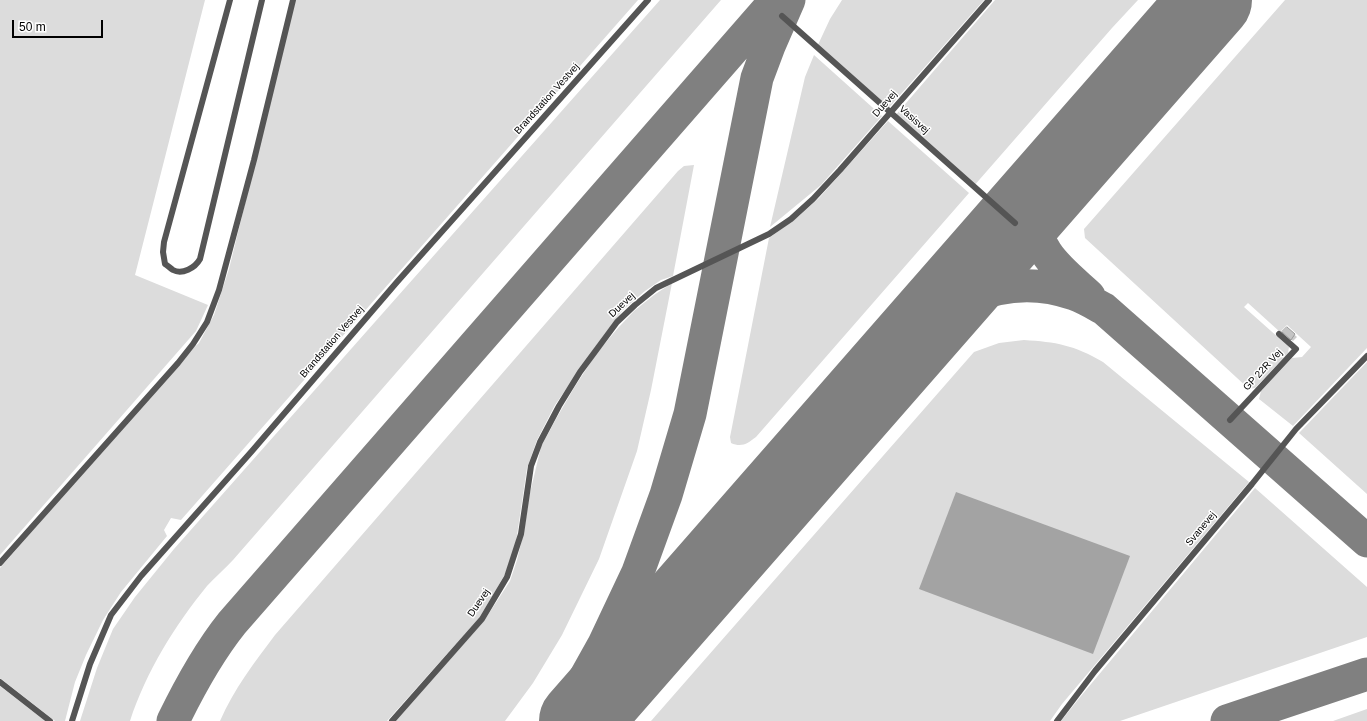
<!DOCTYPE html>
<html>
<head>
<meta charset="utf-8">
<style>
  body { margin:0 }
  #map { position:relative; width:1367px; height:721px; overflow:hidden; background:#fff; font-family:Helvetica,sans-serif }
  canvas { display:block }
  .scale { position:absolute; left:12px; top:20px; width:91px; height:18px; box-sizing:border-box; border:2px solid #000; border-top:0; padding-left:5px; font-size:12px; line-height:14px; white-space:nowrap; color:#000; -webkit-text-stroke:3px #fff; paint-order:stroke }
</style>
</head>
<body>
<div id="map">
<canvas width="1367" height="721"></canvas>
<div class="scale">50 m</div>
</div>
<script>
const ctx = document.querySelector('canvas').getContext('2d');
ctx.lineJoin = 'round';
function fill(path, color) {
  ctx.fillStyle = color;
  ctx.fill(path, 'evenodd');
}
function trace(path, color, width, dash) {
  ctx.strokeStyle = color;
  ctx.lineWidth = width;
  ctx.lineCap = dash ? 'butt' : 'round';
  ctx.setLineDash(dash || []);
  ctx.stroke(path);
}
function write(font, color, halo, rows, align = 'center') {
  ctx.font = font + ' Helvetica,sans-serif';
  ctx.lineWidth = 3;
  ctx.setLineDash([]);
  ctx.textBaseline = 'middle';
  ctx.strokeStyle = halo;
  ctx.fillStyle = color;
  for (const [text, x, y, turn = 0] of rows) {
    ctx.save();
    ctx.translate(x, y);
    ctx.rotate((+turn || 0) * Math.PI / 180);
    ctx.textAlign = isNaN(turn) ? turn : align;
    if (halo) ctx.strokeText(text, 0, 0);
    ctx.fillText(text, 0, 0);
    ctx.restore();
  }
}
const green = new Path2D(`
  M0,0H205L135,275L208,305L196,331L0,555Z
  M295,0H638L181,520L171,518L164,530L167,536L121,592L103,620L86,655L75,682L65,721H55L0,678V568L189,352L199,343L214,315L229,269Z
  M660,0H721L233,560C225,569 215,577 207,586C175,625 146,672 130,721H80L97,668L113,629L135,597L174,549Z
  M842,0H984L886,111L816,49L830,19Z
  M995,0H1138L1112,28L973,187L894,117Z
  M1285,0H1367V348L1293,426L1259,399L1261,391L1292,358L1302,357L1311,347L1287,325L1280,332L1248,303L1244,307L1289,347L1288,353L1255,388L1249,389L1085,238L1084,229Z
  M814,55L882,116L821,185L770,227L805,77Z
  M888,121L969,193L756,437C748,443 742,448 731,443L730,437L732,427L769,238L799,216L819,198Z
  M694,165L673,276L661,280L645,291L623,310L603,336L555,405L537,440L527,468L516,542L506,572L492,597L479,618L387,721H220C234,689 254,663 275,635L678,171L684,166Z
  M672,283L651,390L637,451L599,559L562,635L533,683L505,721H396L484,621L510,581L517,560L524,531L529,497L541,447L556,419L574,388L596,354L618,328L634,311L654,295Z
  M1024,340C1056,342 1074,345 1103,362L1249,482L1062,704L1050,721H651L974,352L999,343Z
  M1367,362V494L1299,433Z
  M1255,488L1367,587V637L1120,721H1061L1081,696Z
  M0,686L45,721H0Z
  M1367,709V721H1333Z`);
const water = new Path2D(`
  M956,492L1130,556L1093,654L919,589Z`);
const shadow = new Path2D(`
  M1287,328L1297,337L1293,341L1283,332Z`);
const taxiway = new Path2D(`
  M1044,191C1042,197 1038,202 1037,208C1029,249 1063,272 1089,296
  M928,323C973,290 1020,275 1074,294C1085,298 1095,304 1104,309L1367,541
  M173,721C190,686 208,653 232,623L776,0
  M559,721L575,696L604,644L638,572L666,495L690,414L757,78L769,46L789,0
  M1227,721L1367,674`);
const runway = new Path2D(`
  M580,721L1211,0`);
const building = new Path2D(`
  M1287,327L1295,334L1291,340L1282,332Z`);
const service = new Path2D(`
  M230,0L164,242L163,252L165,264C167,265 170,268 173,270C182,275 195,268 200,259L262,0
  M782,16L1015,223
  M1230,420L1296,349L1279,334
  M0,563L178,363L193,344L207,322L219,290L254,160L293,0
  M0,682L50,721
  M72,721L90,664L111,615L141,576L252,451L397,282L648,0
  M392,721L482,619L507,577L521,534L531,466L540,442L559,406L580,372L617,322L635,305L656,288L769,234L791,219L813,199L840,170L989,0
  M1057,721L1095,671L1252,484L1296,429L1367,356`);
const streetNames = [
  ["Brandstation Vestvej",547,99,-48],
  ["Duevej",885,104,-49],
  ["Vasisvej",914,120,42],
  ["Duevej",622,305,-43],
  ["Brandstation Vestvej",332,342,-49],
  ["GP 22R Vej",1263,370,-47],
  ["Svanevej",1201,529,-50],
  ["Duevej",479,603,-56]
];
fill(green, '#dcdcdc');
fill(water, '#a3a3a3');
fill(shadow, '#0003');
trace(taxiway, '#808080', 33);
trace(runway, '#808080', 82);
fill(building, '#c4c4c4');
trace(building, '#999', 1);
trace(service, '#555', 6);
write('10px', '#000', '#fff', streetNames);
</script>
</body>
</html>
